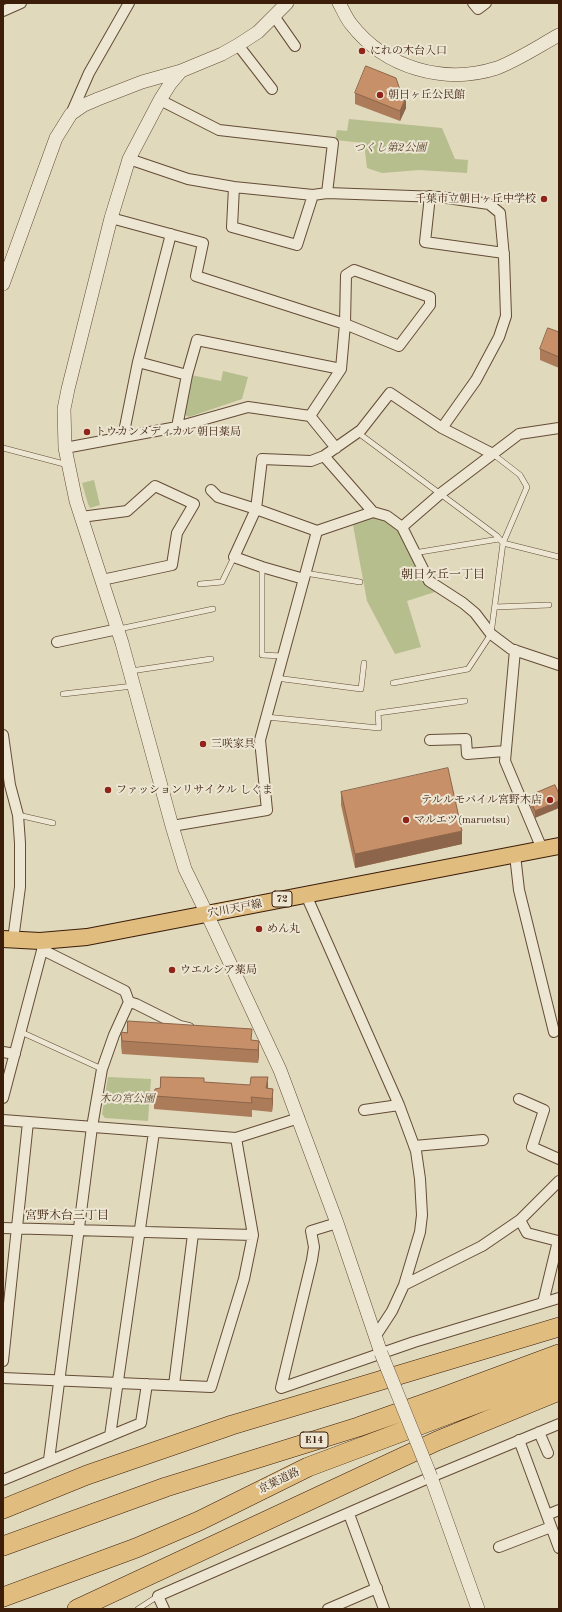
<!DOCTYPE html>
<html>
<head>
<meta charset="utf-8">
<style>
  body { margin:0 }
  #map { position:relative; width:562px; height:1612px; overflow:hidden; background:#e1d9bb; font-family:"Old Standard TT",serif }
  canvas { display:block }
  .frame { position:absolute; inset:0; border:4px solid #3b1d0a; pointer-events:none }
</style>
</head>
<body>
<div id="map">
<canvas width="562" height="1612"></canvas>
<div class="frame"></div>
</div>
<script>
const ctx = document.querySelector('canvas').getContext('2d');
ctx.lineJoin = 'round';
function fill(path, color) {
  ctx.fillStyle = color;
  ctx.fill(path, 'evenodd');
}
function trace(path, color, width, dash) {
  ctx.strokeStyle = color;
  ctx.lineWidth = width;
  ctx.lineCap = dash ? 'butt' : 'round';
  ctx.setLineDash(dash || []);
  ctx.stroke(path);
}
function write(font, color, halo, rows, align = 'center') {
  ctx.font = font + ' "Old Standard TT","Noto Serif JP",serif';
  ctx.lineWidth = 4;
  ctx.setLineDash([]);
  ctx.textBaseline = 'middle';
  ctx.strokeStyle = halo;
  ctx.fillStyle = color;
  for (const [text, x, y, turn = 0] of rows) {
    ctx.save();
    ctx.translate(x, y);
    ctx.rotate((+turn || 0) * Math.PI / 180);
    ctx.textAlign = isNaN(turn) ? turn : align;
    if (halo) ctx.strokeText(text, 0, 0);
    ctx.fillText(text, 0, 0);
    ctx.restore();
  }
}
const green = new Path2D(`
  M349,119L442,128L455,159L468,160L467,173L419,170L382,173L367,168L364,143L335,140L337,130L347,131Z
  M223,371L248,377L242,399L189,417L185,415L183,411L191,375L221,381Z
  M94,480L100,505L90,508L88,504L82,483Z
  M375,517L388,521L398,529L438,591L407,601L421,647L395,654L367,601L353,525Z
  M108,1077L151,1079L148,1121L105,1118L102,1114Z`);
const service = new Path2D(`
  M357,432L497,536L503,543L559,557
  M3,448L68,465
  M414,553L499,539
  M262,567V655L282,656
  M305,573L360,582
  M200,584L222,582L234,557
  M495,607L549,605
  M119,629L213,609
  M131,671L211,659
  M276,678L361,689L364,663
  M393,683L468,669L491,634L503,543L527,487L520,475L493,454
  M63,694L133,686
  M266,717L379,728L378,713L465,701
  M18,815L53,823
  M21,1032L102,1069
  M138,1609L158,1596`);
const minor = new Path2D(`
  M473,3L478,9L486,3
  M3,11L21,3
  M274,16L295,46
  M238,45L272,89
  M160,100L219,130L333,143L327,193
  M71,114L89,73L129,3
  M129,159L188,179L234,187L313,195L327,193L440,197L489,204L500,213L504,257L506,316L499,337L476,380L442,428
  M234,187L232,227L297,245L313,195
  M430,196L425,242L504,253
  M111,218L203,243L196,276L345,324L399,346L430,305V297L354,270L346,275L345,324L341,369L310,416
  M138,362L187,375
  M177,427L187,375L197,340L341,369
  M123,437L138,362L171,234
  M65,448L177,427L248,407L310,416L336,448
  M324,456L373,512
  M211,490L218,497L256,509L317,531L373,512L387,516L402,527L429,581L463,603L475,613L491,634L511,649L559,665
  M81,517L127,511L155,486L194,504L177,533L172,565L102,580
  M402,527L440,494L519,434L559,428
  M304,579L262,567L234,557L256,509L262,459L311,461L324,456L361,430L390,393L442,428L493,454
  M57,642L118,629
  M515,650L505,761L542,849
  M3,735L10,785L18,815L20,843V887L13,940
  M430,740L466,739L467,754L505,751
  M172,826L267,810L260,740L317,531
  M515,855L519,890L554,1032
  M306,895L399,1105L416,1151L420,1179L422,1215L420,1232L404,1285L392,1311L375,1337
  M43,950L125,991L129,1002L136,1004L180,1026L189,1028
  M3,1052L15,1054
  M3,1098L44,943
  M519,1099L544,1110L532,1147L559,1159
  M364,1110L399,1105
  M3,1120L236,1138L299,1118
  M414,1146L483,1140
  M520,1220L527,1233L558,1241L543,1303
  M337,1223L311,1231L314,1247L312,1260L281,1388L414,1342L559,1298
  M3,1228L253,1235
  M404,1285L482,1246L520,1220L559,1181
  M3,1361L28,1122
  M3,1378L211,1387L244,1279L253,1235L236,1138
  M174,1385L193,1234
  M539,1432L548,1453
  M110,1436L154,1132
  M519,1440L559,1548
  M49,1460L92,1127L102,1069L114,1035L129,1002
  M3,1480L141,1423L147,1384
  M349,1514L384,1609
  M547,1515L559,1510
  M499,1547L551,1527
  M164,1609L158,1596L431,1477L559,1424
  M328,1609L377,1588`);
const tertiary = new Path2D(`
  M287,3L258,32L238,45L222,54L181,71L170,84L160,100L129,159L123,179L111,218L68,389L64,409L65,448L76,501L122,643L172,826L185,869L207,914L280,1070L337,1223L381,1353
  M339,3C343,10 346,18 351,24C385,68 444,85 497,68C518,60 539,46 559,35
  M3,284L56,138L71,114L84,105L98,99L142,82L181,71
  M431,1477L478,1609`);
const primary = new Path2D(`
  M3,939L40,941L87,937L559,846`);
const motorway = new Path2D(`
  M3,1509L87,1475L232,1425L559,1327
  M3,1546L166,1487L358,1427L443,1397L559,1354
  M3,1597L136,1548L199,1521L308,1467L559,1373
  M77,1609L437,1441L559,1391`);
const tertiaryBridge = new Path2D(`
  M381,1353L431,1477`);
const wall = new Path2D(`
  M355,93L406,108L400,121L355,104Z
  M559,332V368L540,360V349Z
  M555,785L535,818L529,803V796Z
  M341,792L462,844L355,868L341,805Z
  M121,1032L252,1040L259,1041V1055L258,1063L122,1054L121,1046Z
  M204,1082L273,1089V1102L272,1112L252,1110V1117L154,1109V1096L160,1088Z`);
const shadedWall = new Path2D(`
  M406,97V108L400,121V111Z
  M559,801V808L535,818V811Z
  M462,831V844L355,868V854Z
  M259,1041V1055L258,1063V1050Z
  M268,1077V1091L266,1088Z
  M273,1089V1102L272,1112V1099Z`);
const building = new Path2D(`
  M366,66L396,78L401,93L400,95L406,97L400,111L355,93Z
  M548,328L559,332V357L540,349Z
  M448,768L462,831L355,854L341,792Z
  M555,785L559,794V801L535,811L529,796Z
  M128,1021L252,1029L251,1040L259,1041L258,1050L122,1041L121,1032L127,1033Z
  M161,1077L204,1078V1082L250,1085L251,1077H268L266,1088L273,1089L272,1099L251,1097L252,1103L154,1096L155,1089L160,1088Z`);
const markers = [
  [362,51,4,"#8f2418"],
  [380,95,4,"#8f2418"],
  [544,199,4,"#8f2418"],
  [87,432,4,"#8f2418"],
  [203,744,4,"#8f2418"],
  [108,790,4,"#8f2418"],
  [550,800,4,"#8f2418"],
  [406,820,4,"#8f2418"],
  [259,929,4,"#8f2418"],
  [172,970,4,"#8f2418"]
];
const shields = [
  [282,899,20],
  [314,1440,28]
];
const shieldNames = [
  ["72",282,899],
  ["E14",314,1440]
];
const poiNames = [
  ["にれの木台入口",370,51],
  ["朝日ヶ丘公民館",388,95],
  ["千葉市立朝日ヶ丘中学校",536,199,"right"],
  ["トウカンメディカル 朝日薬局",95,432],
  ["三咲家具",211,744],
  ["ファッションリサイクル しぐま",116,790],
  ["テルルモバイル宮野木店",542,800,"right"],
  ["マルエツ(maruetsu)",414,820],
  ["めん丸",267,929],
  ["ウエルシア薬局",180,970]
];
const parkNames = [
  ["つくし第2公園",390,148],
  ["木の宮公園",127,1099]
];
const streetNames = [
  ["穴川天戸線",235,909,-11],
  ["京葉道路",279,1481,-26]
];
const neighbourhoodNames = [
  ["朝日ケ丘一丁目",443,575],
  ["宮野木台三丁目",67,1216]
];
fill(green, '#b6be8e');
trace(service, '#644c36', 6);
trace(minor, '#644c36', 12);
trace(tertiary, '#644c36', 14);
trace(primary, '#3b1d0a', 18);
trace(motorway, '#3b1d0a', 20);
trace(service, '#ece6d3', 5);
trace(minor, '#ece6d3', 10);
trace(tertiary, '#ece6d3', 13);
trace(primary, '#e0bc7e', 16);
trace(motorway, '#e0bc7e', 19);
trace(tertiaryBridge, '#644c36', 14, []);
trace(tertiaryBridge, '#ece6d3', 13);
fill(wall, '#ac7c5a');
fill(shadedWall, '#8c654a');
fill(building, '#c89069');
trace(building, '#8c654a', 1);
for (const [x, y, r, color] of markers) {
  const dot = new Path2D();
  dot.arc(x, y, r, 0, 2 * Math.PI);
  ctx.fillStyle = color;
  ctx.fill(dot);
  trace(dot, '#ece6d3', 1.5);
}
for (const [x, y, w] of shields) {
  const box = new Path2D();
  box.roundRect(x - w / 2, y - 8, w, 16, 3);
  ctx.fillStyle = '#ece6d3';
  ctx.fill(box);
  trace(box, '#3b1d0a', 1);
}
write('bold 10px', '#3b1d0a', null, shieldNames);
write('11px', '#3b1d0a', '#ece6d3', poiNames, 'left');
write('italic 11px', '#5a452b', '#ece6d3', parkNames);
write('11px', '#3b1d0a', '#ece6d3', streetNames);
write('12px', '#3b1d0a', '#ece6d3', neighbourhoodNames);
</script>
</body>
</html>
